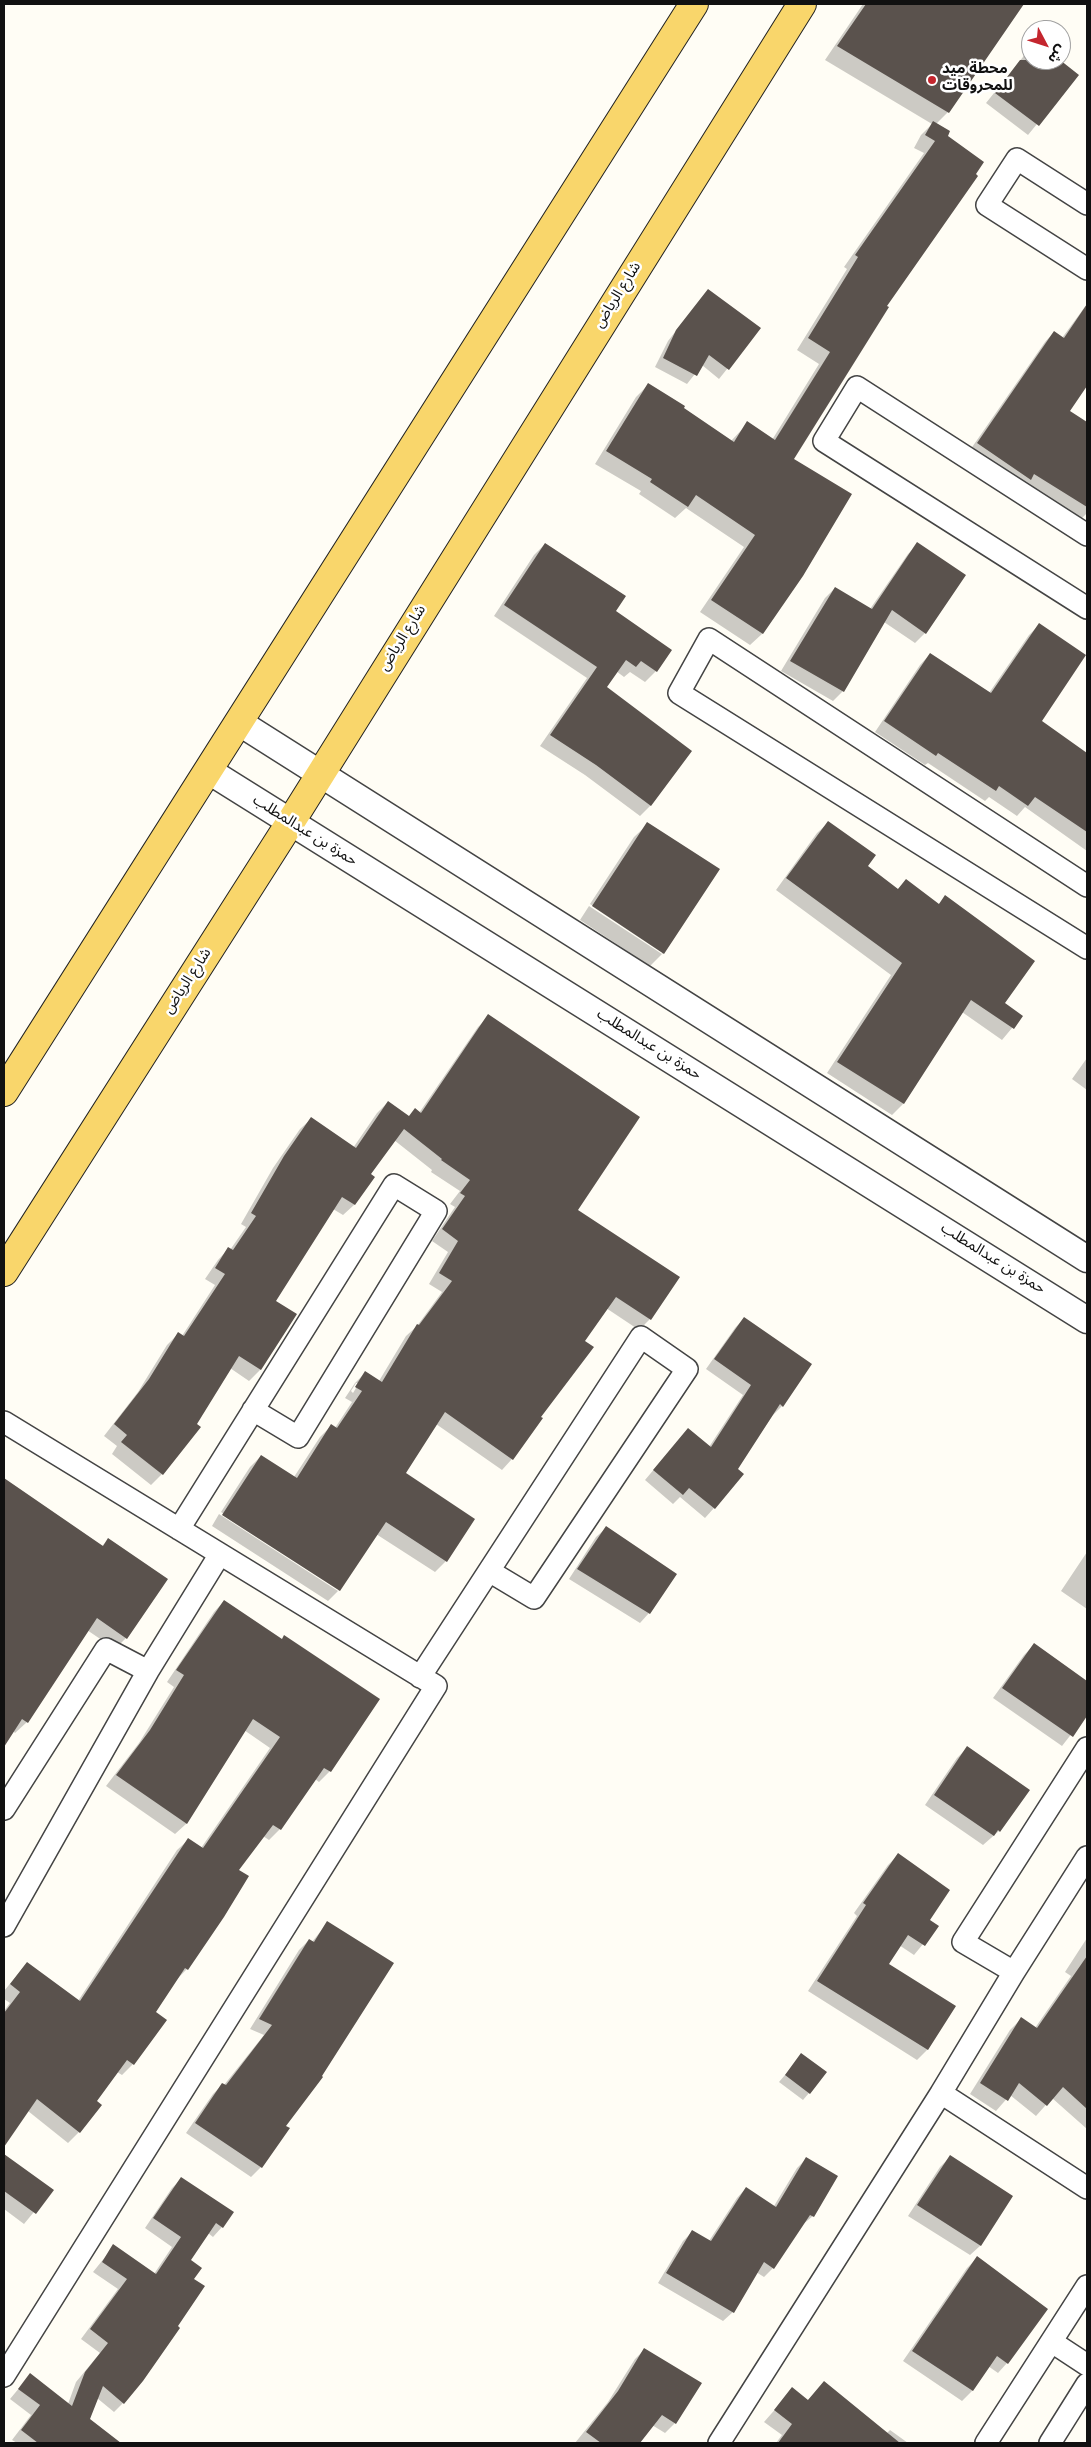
<!DOCTYPE html>
<html>
<head>
<meta charset="utf-8">
<style>
  body { margin:0 }
  #map { position:relative; width:1091px; height:2447px; overflow:hidden; background:#fffdf5; font-family:Georgia,"Noto Sans Arabic",serif }
  canvas { display:block }
  .frame { position:absolute; inset:0; border:5px solid #111; pointer-events:none }
  .north { position:absolute; left:1021px; top:20px; width:50px; height:50px; box-sizing:border-box; background:#fff; border:1px solid #a0a0a0; border-radius:50%; rotate:130deg; font-size:14px; font-weight:700; line-height:20px; text-align:center; color:#111 }
  .north::after { content:''; display:block; margin:auto; width:18px; height:22px; background:#c4262e; clip-path:polygon(50% 0,100% 100%,50% 72%,0 100%) }
</style>
</head>
<body>
<div id="map">
<canvas width="1091" height="2447"></canvas>
<div class="frame"></div>
<div class="north">ش</div>
</div>
<script>
const ctx = document.querySelector('canvas').getContext('2d');
ctx.lineJoin = 'round';
function fill(path, color) {
  ctx.fillStyle = color;
  ctx.fill(path, 'evenodd');
}
function trace(path, color, width, dash) {
  ctx.strokeStyle = color;
  ctx.lineWidth = width;
  ctx.lineCap = dash ? 'butt' : 'round';
  ctx.setLineDash(dash || []);
  ctx.stroke(path);
}
function write(font, color, halo, rows, align = 'center') {
  ctx.font = font + ' Georgia,"Noto Sans Arabic",serif';
  ctx.lineWidth = 5;
  ctx.setLineDash([]);
  ctx.textBaseline = 'middle';
  ctx.strokeStyle = halo;
  ctx.fillStyle = color;
  for (const [text, x, y, turn = 0] of rows) {
    ctx.save();
    ctx.translate(x, y);
    ctx.rotate((+turn || 0) * Math.PI / 180);
    ctx.textAlign = isNaN(turn) ? turn : align;
    if (halo) ctx.strokeText(text, 0, 0);
    ctx.fillText(text, 0, 0);
    ctx.restore();
  }
}
const shadow = new Path2D(`
  M863,4H1022L948,112L936,124L949,132L885,306L792,459L802,575L762,634L750,645L700,612L744,547L686,508L675,518L639,494L641,491L595,464L636,397L648,385L731,441L748,423L772,440L819,364L797,350L847,269L844,267L924,153L914,148L921,135L932,124L825,60Z
  M1031,47V60H1058L1077,75L1028,135L986,103Z
  M708,290L759,329L719,379L702,365L687,384L655,367L668,341Z
  M1087,304V384L1068,412L1087,423V513L1081,519L1025,484L968,453L1045,342L1054,332L1062,338Z
  M545,544L614,611L656,671L645,682L630,672L624,677L616,671L605,687L651,805L640,816L585,775L540,746L587,678L494,616L534,555Z
  M918,544L925,633L915,643L884,622L843,691L833,701L781,671L825,598L835,588L870,609L908,554Z
  M1039,625L1040,721L1087,754V851L1025,807L1017,816L989,797L985,801L928,763L925,765L875,732L920,665L930,654L989,693L1029,635Z
  M829,822L866,866L897,890L906,881L938,905L945,897L1004,1004L1022,1016L1002,1040L962,1012L903,1104L892,1115L827,1073L891,975L776,890L817,833Z
  M648,824L663,953L650,966L580,920L589,906L662,954V951L590,904L634,837Z
  M489,1016L576,1210L650,1319L639,1330L606,1308L583,1342L512,1459L502,1470L436,1424L404,1473L473,1520L446,1561L435,1572L376,1534L338,1591V1589L221,1512L250,1467L261,1456L294,1477L320,1437L331,1426L335,1428L352,1402L345,1398L355,1383L366,1372L379,1381L406,1336L417,1326L442,1292L429,1284L448,1252L432,1241L455,1207L450,1204L460,1191L431,1172L432,1170L394,1140L370,1175L373,1177L354,1205L343,1215L333,1209L275,1301L295,1314L260,1370L249,1381L230,1368L162,1474L151,1485L112,1454L117,1446L104,1436L138,1392L167,1345L178,1334L182,1336L215,1285L205,1279L218,1260L228,1249L230,1250L246,1227L241,1224L273,1168L300,1129L311,1119L353,1148L377,1113L388,1102L408,1117L419,1113L478,1027ZM356,1383H359L353,1393L351,1391Z
  M1087,1058V1090L1072,1079Z
  M744,1318L782,1406L773,1415L736,1469L714,1508L705,1518L680,1497L673,1504L645,1480L688,1429L709,1447L743,1395L706,1369L735,1328Z
  M4,1480L101,1547L108,1540L126,1638L115,1649L87,1630L27,1722L15,1733L13,1731L4,1744Z
  M219,1514L338,1591L328,1601L212,1526Z
  M606,1528L649,1613L640,1623L569,1579L596,1537Z
  M1087,1552V1609L1061,1591Z
  M224,1601L330,1771L319,1782L315,1779L280,1829L269,1840L263,1836L237,1870L187,1969L176,1980L154,2013L133,2064L122,2075L117,2072L95,2101L79,2132L68,2143L28,2111L4,2145V2011L10,2003L4,1999V1991L27,1963L78,2001L177,1850L188,1840L201,1848L270,1748L244,1730L186,1824L175,1834L106,1786L139,1743L174,1687L167,1682L214,1612Z
  M1034,1645L1087,1683V1714L1062,1746L993,1698L1024,1655Z
  M967,1748L999,1831L983,1845L925,1805L957,1758Z
  M898,1855L928,1921L937,1927L914,1955L899,1945L887,1964L954,2006L927,2050L917,2060L808,1991L857,1916L854,1913L888,1865Z
  M328,1922L320,2076L284,2126L261,2167L251,2177L186,2133L213,2094L223,2084L224,2085L264,2035L250,2029L299,1950L309,1940L312,1942Z
  M1087,1938V2129L1052,2098L1036,2116L1010,2095L996,2111L970,2094L1010,2030L1021,2019L1035,2028L1071,1976L1065,1972Z
  M802,2055L809,2093L803,2100L779,2082Z
  M4,2155L52,2190L24,2224L4,2209Z
  M950,2157L1011,2197L980,2246L970,2255L908,2216L940,2167Z
  M806,2159L836,2177L813,2216L802,2225L773,2268L764,2277L756,2272L733,2312L723,2321L658,2283L683,2241L693,2231L709,2241L737,2198L746,2188L774,2206L797,2168Z
  M182,2178L222,2227L213,2237L208,2233L189,2260L193,2280L123,2403L114,2412L97,2398L89,2420L110,2436L104,2443H17L12,2440L31,2415L10,2399L30,2375L68,2404L76,2382L100,2353L81,2339L118,2289L93,2272L114,2246L154,2274L172,2247L145,2228L172,2188Z
  M977,2258L1007,2363L998,2373L988,2366L972,2391L962,2401L903,2361L967,2268Z
  M645,2349L675,2423L665,2433L652,2425L638,2443H575L608,2402L635,2359Z
  M824,2383L886,2434L890,2430L908,2443H776L782,2435L764,2422L793,2389L807,2401Z`);
const building = new Path2D(`
  M866,4H1024L949,113L837,46Z
  M1020,60H1060L1079,75L1039,126L995,93Z
  M933,121L950,131L948,136L984,162L976,174L978,176L887,306L889,307L794,459L852,494L803,576L763,634L711,600L755,535L696,495L688,507L650,482L652,479L606,451L648,383L685,406L684,408L734,442L747,421L775,440L830,352L808,338L858,257L855,255L935,141L925,135Z
  M708,289L761,328L729,370L709,355L697,376L663,358L676,330Z
  M1087,304V386L1070,411L1087,422V507L1034,474L1031,480L977,443L1054,331L1064,338Z
  M917,542L966,575L926,634L892,610L844,692L790,661L835,587L872,609Z
  M545,543L626,596L616,611L672,650L657,672L641,661L636,667L626,660L607,687L692,751L651,806L596,765L550,735L597,667L504,605Z
  M1039,623L1086,655L1042,721L1087,753V832L1035,797L1028,806L999,786L996,791L938,753L936,756L884,721L930,653L991,693Z
  M828,821L876,855L868,866L898,889L906,879L939,904L945,895L1035,961L1005,1003L1023,1016L1014,1029L971,1000L904,1104L837,1062L902,963L786,878Z
  M647,822L720,869L664,954L592,906Z
  M488,1014L640,1117L578,1210L680,1277L651,1320L616,1297L585,1341L594,1347L541,1417L543,1418L513,1460L445,1412L406,1473L475,1519L447,1562L386,1522L340,1591L222,1515L261,1455L297,1478L331,1424L337,1428L362,1391L355,1387L365,1371L382,1382L417,1324L419,1325L452,1281L439,1273L458,1241L442,1229L465,1196L460,1193L470,1180L441,1160L442,1159L404,1129L371,1174L375,1177L355,1205L342,1197L276,1301L297,1314L261,1370L239,1356L197,1424L201,1427L163,1475L121,1442L127,1435L114,1424L149,1379L178,1332L184,1336L225,1274L215,1268L228,1247L233,1250L256,1216L251,1213L284,1156L311,1117L356,1148L388,1101L409,1116L415,1108L421,1113Z
  M744,1317L812,1364L783,1407L780,1404L738,1469L744,1474L715,1509L689,1488L683,1495L653,1470L688,1428L711,1447L751,1385L714,1359Z
  M4,1478L103,1546L108,1538L168,1579L127,1639L97,1618L28,1723L22,1719L4,1747Z
  M606,1526L677,1574L650,1614L577,1569Z
  M224,1600L282,1639L284,1635L380,1699L331,1772L324,1768L281,1830L273,1825L239,1870L249,1876L224,1917L188,1970L185,1968L156,2012L167,2020L134,2065L127,2060L97,2101L102,2105L80,2133L37,2099L4,2147V2013L20,1992L10,1984L27,1962L80,2001L188,1838L203,1848L280,1737L253,1719L187,1824L116,1775L150,1730L184,1675L176,1670Z
  M1034,1643L1087,1681V1716L1073,1737L1002,1688Z
  M967,1746L1030,1790L1000,1832L998,1830L994,1836L934,1795Z
  M898,1853L950,1890L930,1920L939,1926L925,1946L908,1935L889,1964L956,2006L928,2050L817,1981L866,1905L863,1903Z
  M327,1921L394,1963L322,2076L323,2077L286,2126L290,2128L262,2168L195,2123L222,2083L226,2085L272,2025L259,2019L309,1939L314,1942Z
  M1087,1956V2109L1063,2087L1047,2106L1019,2083L1008,2101L980,2083L1021,2017L1037,2028Z
  M801,2053L827,2072L810,2094L785,2075Z
  M4,2154L54,2190L36,2214L4,2191Z
  M950,2155L1013,2196L981,2246L917,2205Z
  M806,2157L838,2176L814,2217L810,2215L774,2269L764,2262L734,2313L666,2273L692,2230L711,2241L746,2187L776,2207Z
  M181,2177L234,2212L223,2228L216,2223L191,2260L202,2268L194,2279L205,2286L178,2326L180,2328L143,2381L124,2404L103,2386L90,2419L121,2443H38L21,2430L40,2405L18,2389L30,2373L72,2406L85,2372L108,2343L90,2329L127,2279L102,2262L113,2244L156,2274L181,2237L153,2218Z
  M977,2256L1048,2309L1008,2364L997,2356L973,2391L912,2351Z
  M644,2348L702,2383L676,2424L662,2415L640,2443H601L586,2432L618,2391Z
  M824,2381L900,2443H778L792,2424L774,2410L792,2387L808,2400Z`);
const minor = new Path2D(`
  M1087,204L1017,159L987,205L1087,269
  M1087,535L857,387L824,441L1087,608
  M1087,886L709,639L679,693L1087,948
  M4,1422L436,1686L4,2376
  M179,1529L394,1185L436,1211L298,1437L253,1410
  M420,1677L641,1337L687,1369L534,1598L489,1571
  M4,1809L106,1649L148,1671
  M4,1926L148,1671L220,1554
  M1014,1972L963,1942L1087,1748
  M941,2093L1014,1972L1087,1857
  M1052,2342L1087,2365
  M719,2443L941,2093L1087,2188
  M986,2443L1087,2286
  M1050,2443L1087,2384`);
const tertiary = new Path2D(`
  M240,723L1087,1259
  M209,771L1087,1320`);
const primary = new Path2D(`
  M4,1092L694,4
  M4,1272L290,823L802,4`);
const markers = [
  [932,80,5,"#c4262e"]
];
const poiNames = [
  ["محطة ميد",942,71],
  ["للمحروقات",942,88]
];
const streetNames = [
  ["شارع الرياض",619,296,-58],
  ["شارع الرياض",404,639,-58],
  ["حمزة بن عبدالمطلب",304,832,32],
  ["شارع الرياض",189,982,-57],
  ["حمزة بن عبدالمطلب",648,1046,32],
  ["حمزة بن عبدالمطلب",992,1260,32]
];
fill(shadow, '#0003');
fill(building, '#5a524d');
trace(minor, '#444', 24);
trace(tertiary, '#444', 29);
trace(primary, '#222', 30);
trace(minor, '#fff', 21);
trace(tertiary, '#fff', 26);
trace(primary, '#f9d66b', 28);
for (const [x, y, r, color] of markers) {
  const dot = new Path2D();
  dot.arc(x, y, r, 0, 2 * Math.PI);
  ctx.fillStyle = color;
  ctx.fill(dot);
  trace(dot, '#fff', 2);
}
write('bold 15px', '#111', '#fff', poiNames, 'left');
write('15px', '#111', '#fff', streetNames);
</script>
</body>
</html>
